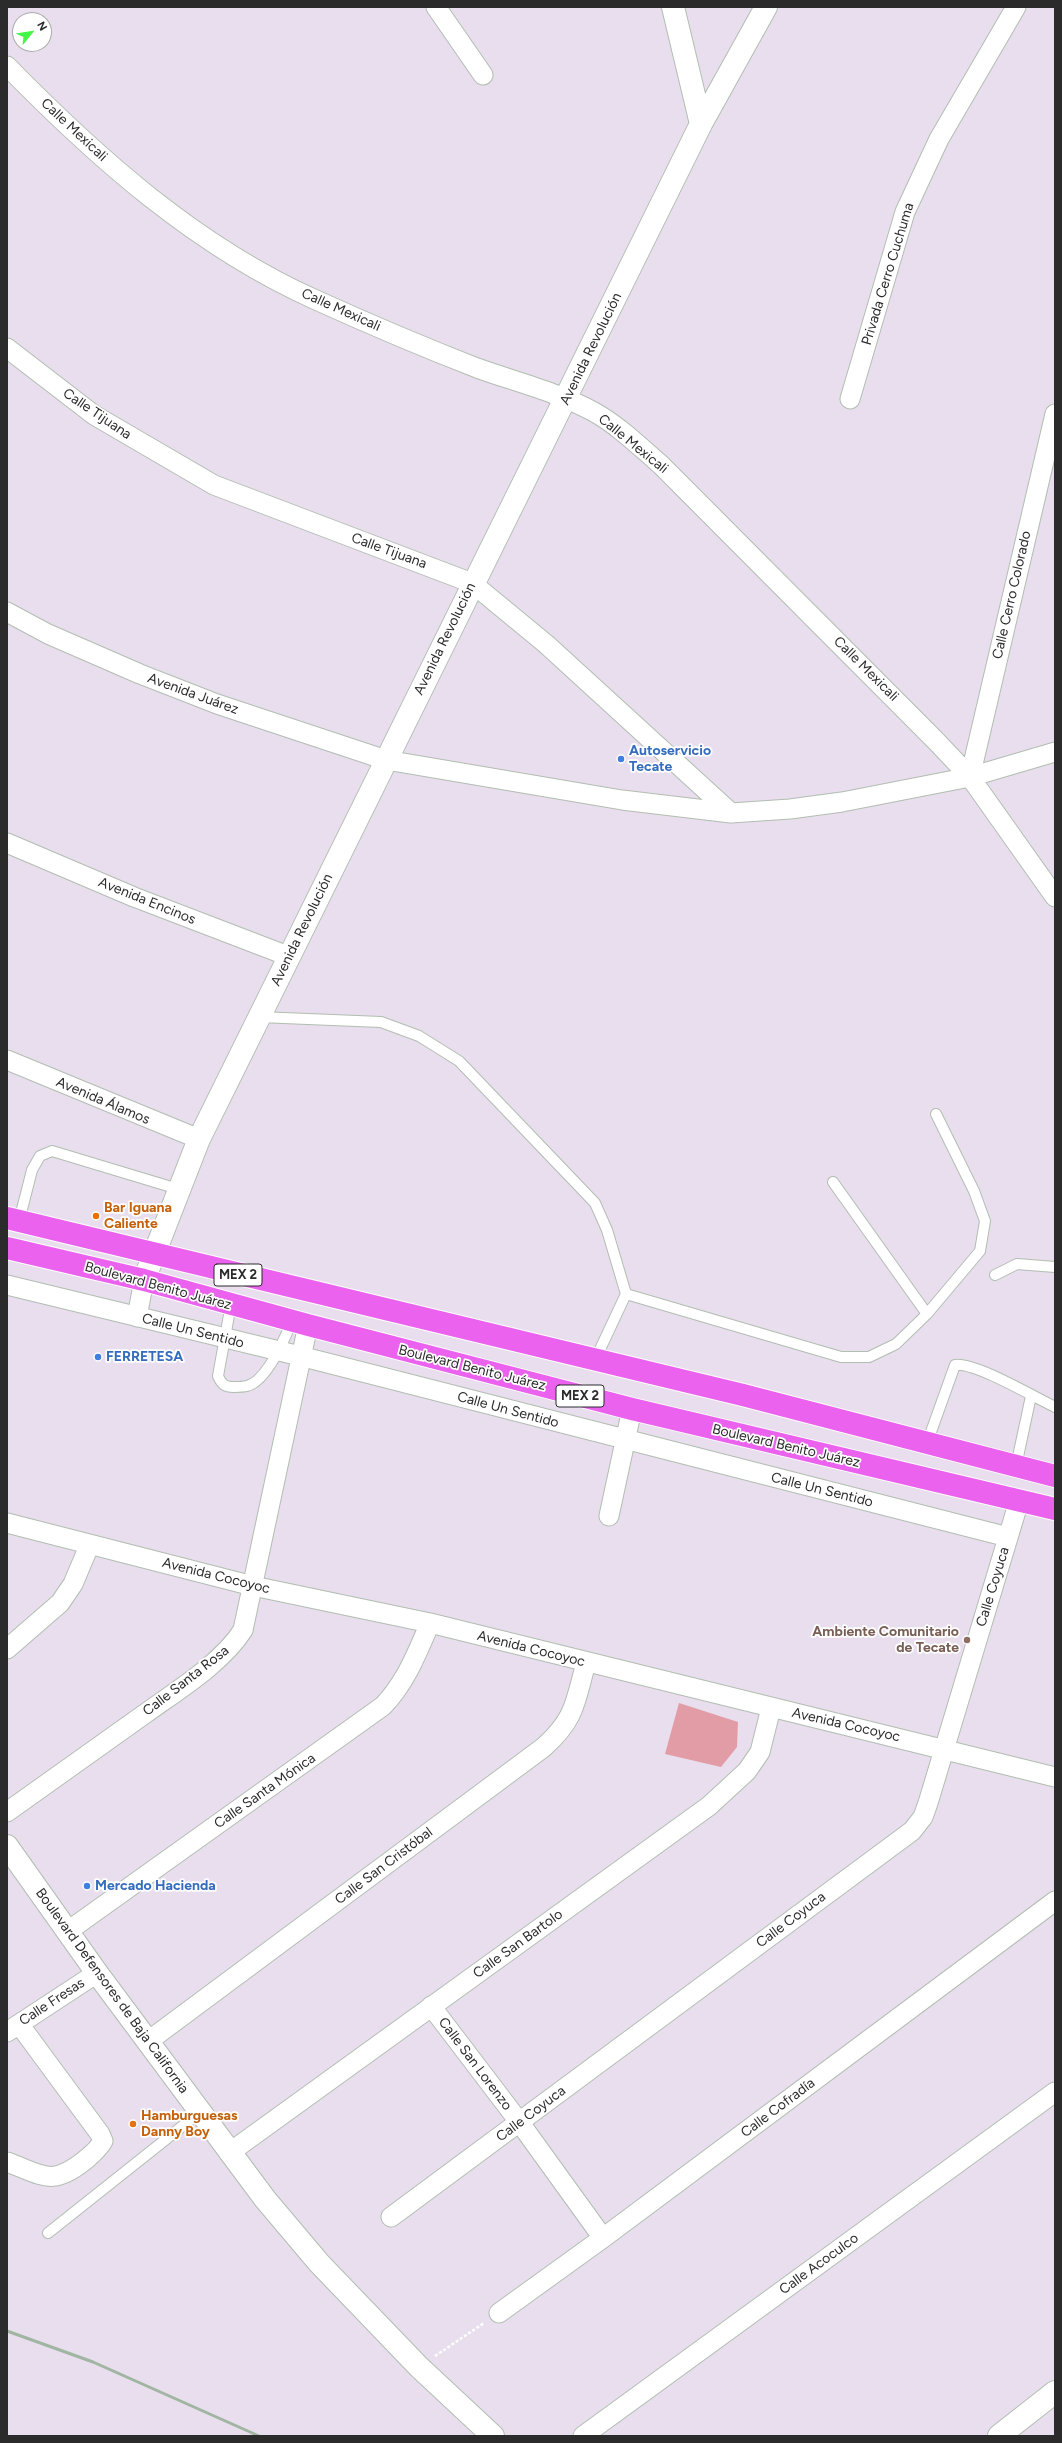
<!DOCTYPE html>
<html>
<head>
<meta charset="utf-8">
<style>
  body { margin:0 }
  #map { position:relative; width:1062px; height:2443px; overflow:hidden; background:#e9deed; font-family:Figtree,sans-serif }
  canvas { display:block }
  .frame { position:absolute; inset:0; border:8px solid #2b2b2b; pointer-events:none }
  .north { position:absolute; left:12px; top:12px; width:40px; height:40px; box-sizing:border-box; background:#fff; border:1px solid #aaa; border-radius:50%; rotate:60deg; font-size:11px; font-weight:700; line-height:16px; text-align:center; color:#2b2b2b }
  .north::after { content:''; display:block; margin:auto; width:14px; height:18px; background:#42f645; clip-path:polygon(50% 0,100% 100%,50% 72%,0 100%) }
</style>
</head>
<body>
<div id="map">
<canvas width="1062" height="2443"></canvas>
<div class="frame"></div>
<div class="north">N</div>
</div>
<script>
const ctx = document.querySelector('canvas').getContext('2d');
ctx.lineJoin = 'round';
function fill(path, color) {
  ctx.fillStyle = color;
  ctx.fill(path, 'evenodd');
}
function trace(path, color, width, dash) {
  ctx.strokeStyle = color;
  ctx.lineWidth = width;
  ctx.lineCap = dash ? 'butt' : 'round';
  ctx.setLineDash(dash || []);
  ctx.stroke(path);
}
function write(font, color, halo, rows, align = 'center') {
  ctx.font = font + ' Figtree,sans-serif';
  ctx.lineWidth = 3.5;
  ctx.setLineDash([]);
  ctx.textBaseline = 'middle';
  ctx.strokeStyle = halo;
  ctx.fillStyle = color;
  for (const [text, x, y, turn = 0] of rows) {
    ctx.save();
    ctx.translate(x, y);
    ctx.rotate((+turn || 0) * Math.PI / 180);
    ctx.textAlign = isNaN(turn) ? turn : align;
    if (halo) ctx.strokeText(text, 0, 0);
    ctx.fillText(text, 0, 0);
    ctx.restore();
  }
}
const green = new Path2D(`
  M679,1703L738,1722L737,1747L721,1767L665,1754Z`);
const path = new Path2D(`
  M435,2356L484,2323`);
const lane = new Path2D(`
  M259,1017L381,1022L419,1036L459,1061L595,1203L607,1230L626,1294L595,1360
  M833,1182L927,1314
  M19,1221L32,1170L40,1156L52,1151L178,1189
  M995,1275L1017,1264L1055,1267
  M626,1294L841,1357H869L896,1344L927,1314L980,1251L985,1221L974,1191L936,1114
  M231,1304L218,1376C222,1385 225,1387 234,1387C238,1387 243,1387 247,1386C267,1381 285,1338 292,1321
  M927,1443L955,1365C975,1362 1034,1397 1055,1407
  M1016,1466L1031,1396
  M48,2233L199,2113`);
const street = new Path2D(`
  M436,7L483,75
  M7,66C97,158 197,247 316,300C369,324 423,347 477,368C516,382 557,392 594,412C619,426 639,446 661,465L937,742L970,777L1055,897
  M7,348L94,415L214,485L472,583L546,644L731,813
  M850,399L905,212L939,139L1016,7
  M7,612L48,634L140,674L217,704L386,760L622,800L731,813L790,809L842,802L970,777L1055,752
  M970,777L1055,414
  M7,843L134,897L288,956
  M7,1060L199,1139
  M7,1285L300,1356L1008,1537
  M137,1317L144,1280
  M609,1516L632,1409
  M7,1523L253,1586L430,1623L1055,1777
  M7,1649L60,1603L73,1584L89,1546
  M7,1812C53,1779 100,1746 146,1713C178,1690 222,1663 243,1630L308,1325
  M68,1931L383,1706C406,1682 417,1653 430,1623
  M431,2006L520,2123L603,2238
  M7,2032L97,1973
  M147,2042L544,1747C576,1718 575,1702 586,1663
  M229,2153L709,1806L747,1771L760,1752L771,1708
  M7,2162C43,2175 51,2187 84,2161C91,2155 98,2150 103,2141L100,2134L19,2024
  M391,2217L912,1831L923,1817L928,1803L1019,1501
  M499,2313L603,2238L1055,1901
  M583,2436L1055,2092`);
const secondary = new Path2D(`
  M673,7L701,124
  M144,1280L199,1139L701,124L766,7
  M7,1846L97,1973L265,2199L319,2263L419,2367L493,2436
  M999,2436L1055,2392`);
const primary = new Path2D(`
  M7,1218L743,1395L1055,1476
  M7,1248L144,1280L308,1325L632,1409L1055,1509`);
const rail = new Path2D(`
  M7,2331L93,2362L259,2436`);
const markers = [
  [621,759,4,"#3f7fe0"],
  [96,1216,4,"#e8710a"],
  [98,1357,4,"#3f7fe0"],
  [967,1640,4,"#8d6e63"],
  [87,1886,4,"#3f7fe0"],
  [133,2124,4,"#e8710a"]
];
const shields = [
  [238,1275,48],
  [580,1396,48]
];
const shieldNames = [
  ["MEX 2",238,1275],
  ["MEX 2",580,1396]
];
const streetNames = [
  ["Calle Mexicali",74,130,43],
  ["Privada Cerro Cuchuma",888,274,-73],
  ["Calle Mexicali",341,310,24],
  ["Avenida Revolución",591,349,-64],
  ["Calle Tijuana",97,414,34],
  ["Calle Mexicali",633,444,39],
  ["Calle Tijuana",389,551,20],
  ["Calle Cerro Colorado",1012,595,-77],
  ["Avenida Revolución",445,639,-64],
  ["Calle Mexicali",866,669,45],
  ["Avenida Juárez",193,694,20],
  ["Avenida Encinos",147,901,22],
  ["Avenida Revolución",302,930,-64],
  ["Avenida Álamos",103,1101,23],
  ["Boulevard Benito Juárez",158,1286,15],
  ["Calle Un Sentido",193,1331,14],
  ["Boulevard Benito Juárez",472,1368,14],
  ["Calle Un Sentido",508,1410,15],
  ["Boulevard Benito Juárez",786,1446,13],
  ["Calle Un Sentido",822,1490,14],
  ["Avenida Cocoyoc",216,1576,14],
  ["Calle Coyuca",993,1587,-73],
  ["Avenida Cocoyoc",531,1649,14],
  ["Calle Santa Rosa",186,1681,-38],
  ["Avenida Cocoyoc",846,1725,13],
  ["Calle Santa Mónica",265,1791,-35],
  ["Calle San Cristóbal",384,1866,-37],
  ["Calle Coyuca",791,1920,-37],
  ["Calle San Bartolo",518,1944,-36],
  ["Boulevard Defensores de Baja California",112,1991,54],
  ["Calle Fresas",52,2002,-33],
  ["Calle San Lorenzo",475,2064,53],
  ["Calle Cofradía",778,2108,-37],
  ["Calle Coyuca",531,2114,-37],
  ["Calle Acoculco",819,2264,-36]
];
const shopNames = [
  ["Autoservicio",629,751],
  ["Tecate",629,767],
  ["FERRETESA",106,1357],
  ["Mercado Hacienda",95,1886]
];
const foodNames = [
  ["Bar Iguana",104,1208],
  ["Caliente",104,1224],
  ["Hamburguesas",141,2116],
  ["Danny Boy",141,2132]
];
const educationNames = [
  ["Ambiente Comunitario",959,1632],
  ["de Tecate",959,1648]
];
fill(green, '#e29ca5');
trace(lane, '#b1beb1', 12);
trace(street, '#b1beb1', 21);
trace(secondary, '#b1beb1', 24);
trace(primary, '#fff', 24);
trace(path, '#fff', 2.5, [3, 2]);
trace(lane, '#fff', 10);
trace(street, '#fff', 19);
trace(secondary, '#fff', 22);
trace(primary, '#ea62ed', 22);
trace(rail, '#a0b5a2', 3);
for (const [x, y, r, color] of markers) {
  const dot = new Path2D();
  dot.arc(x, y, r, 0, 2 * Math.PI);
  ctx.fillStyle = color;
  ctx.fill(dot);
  trace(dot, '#fff', 1.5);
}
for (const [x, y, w] of shields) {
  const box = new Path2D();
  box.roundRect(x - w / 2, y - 11, w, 22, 3);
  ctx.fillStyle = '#fff';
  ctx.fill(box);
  trace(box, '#2b2b2b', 1);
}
write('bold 13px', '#2b2b2b', null, shieldNames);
write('14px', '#2b2b2b', '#fff', streetNames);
write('bold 14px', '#366cbe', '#fff', shopNames, 'left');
write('bold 14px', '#c56008', '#fff', foodNames, 'left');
write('bold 14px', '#785e54', '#fff', educationNames, 'right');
</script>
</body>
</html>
